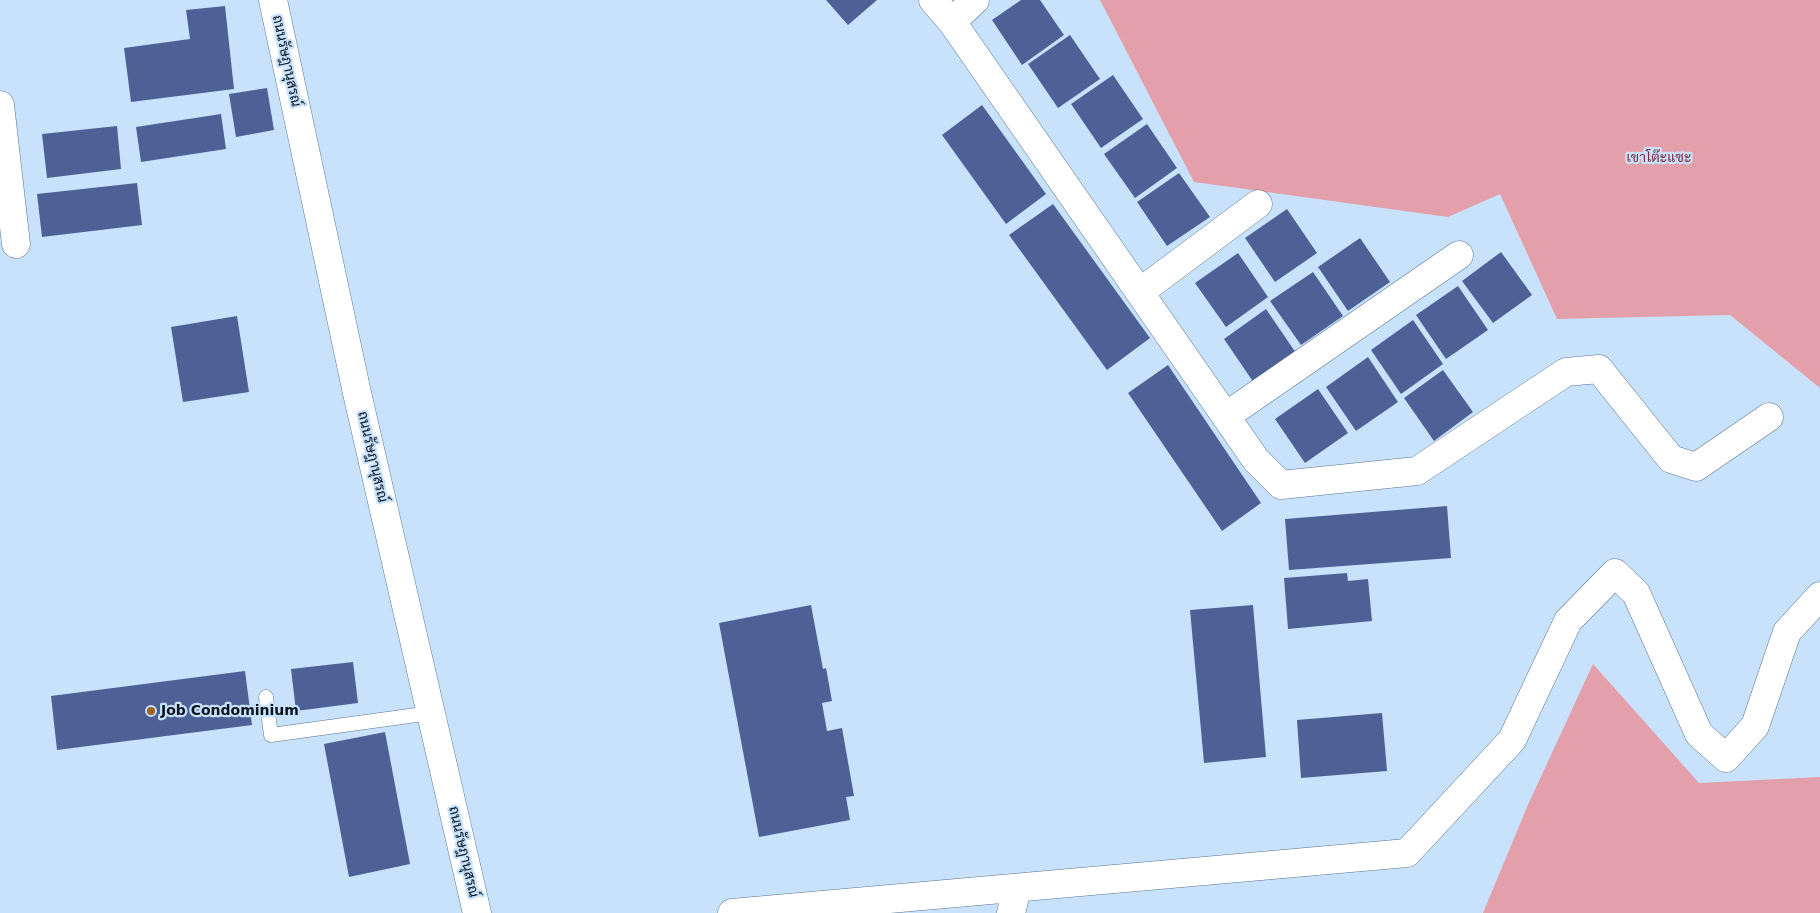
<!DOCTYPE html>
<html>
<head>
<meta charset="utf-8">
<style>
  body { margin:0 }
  canvas { display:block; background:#c9e2fb }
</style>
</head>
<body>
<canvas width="1820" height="913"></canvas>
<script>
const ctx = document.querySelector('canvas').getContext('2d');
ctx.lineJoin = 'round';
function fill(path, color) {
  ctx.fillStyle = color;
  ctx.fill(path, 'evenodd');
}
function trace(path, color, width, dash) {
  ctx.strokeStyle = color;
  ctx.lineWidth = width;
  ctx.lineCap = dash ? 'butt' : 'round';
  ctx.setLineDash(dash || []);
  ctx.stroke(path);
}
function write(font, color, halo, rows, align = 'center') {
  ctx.font = font + ' "DejaVu Sans",Sarabun,sans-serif';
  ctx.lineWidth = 4.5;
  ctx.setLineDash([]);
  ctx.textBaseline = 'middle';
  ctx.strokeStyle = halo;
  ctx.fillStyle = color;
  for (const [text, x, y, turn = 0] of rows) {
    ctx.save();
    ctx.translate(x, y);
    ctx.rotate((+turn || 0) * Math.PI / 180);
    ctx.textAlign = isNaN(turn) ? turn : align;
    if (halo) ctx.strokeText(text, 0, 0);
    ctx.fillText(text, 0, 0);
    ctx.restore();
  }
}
const green = new Path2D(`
  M1100,0H1820V388L1730,315L1557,319L1500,194L1448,217L1194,182Z
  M1593,664L1699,783L1820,777V913H1483L1527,807Z`);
const building = new Path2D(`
  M826,0H877L848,25Z
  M1021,0H1040L1064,35L1022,65L992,20Z
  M225,6L234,89L131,102L124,48L190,39L186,10Z
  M1070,35L1100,79L1058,108L1028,64Z
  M1113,75L1143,119L1101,148L1071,104Z
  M267,88L274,130L236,137L229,94Z
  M982,105L1046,194L1006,224L942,135Z
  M221,114L226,149L141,162L136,127Z
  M1147,124L1177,168L1135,198L1104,154Z
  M117,126L121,169L47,178L42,134Z
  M1179,173L1210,217L1167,246L1137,202Z
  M137,183L142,225L42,237L37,194Z
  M1053,204L1150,338L1107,370L1009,235Z
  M1287,209L1317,253L1275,282L1245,238Z
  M1360,238L1390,282L1348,311L1318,267Z
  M1501,252L1532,295L1493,323L1462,281Z
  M1238,253L1268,297L1226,327L1195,283Z
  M1313,272L1343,316L1301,345L1270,301Z
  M1458,286L1488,330L1446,359L1416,315Z
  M1266,309L1296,353L1254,383L1224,339Z
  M237,316L249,392L183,402L171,327Z
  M1413,320L1443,364L1401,394L1371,350Z
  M1368,357L1398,402L1356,431L1326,387Z
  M1168,365L1261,503L1222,531L1128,393Z
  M1443,370L1473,412L1434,441L1404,398Z
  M1318,389L1348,433L1305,463L1275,419Z
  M1447,506L1451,558L1289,570L1285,519Z
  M1347,573L1348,581L1368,579L1372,621L1288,629L1284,578Z
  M811,605L823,669L826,668L832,701L822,703L827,731L842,728L854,796L846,797L850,820L759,837L719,623Z
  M1253,605L1266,757L1204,763L1190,610Z
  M353,662L358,703L296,711L291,669Z
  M245,671L252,725L57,750L51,696Z
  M1382,713L1387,771L1301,778L1297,720Z
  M385,732L410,864L349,877L324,744Z`);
const service = new Path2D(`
  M266,697L271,735L431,713`);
const minor = new Path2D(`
  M933,0L952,22L1256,460L1281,485L1417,471L1566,372L1599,369L1671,459L1696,467L1769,417
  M952,22L975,0
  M0,105L16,244
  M1140,292L1258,204
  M1226,416L1459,255
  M732,913L1407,853L1512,740L1568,621L1615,573L1636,593L1699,734L1726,758L1755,726L1787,632L1820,596
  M1011,913L1017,888`);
const tertiary = new Path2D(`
  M273,0L357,393L477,913`);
const markers = [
  [151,711,5,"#9c661f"]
];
const streetNames = [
  ["ถนนรัษฎานุสรณ์",286,61,78],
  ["ถนนรัษฎานุสรณ์",372,457,77],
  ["ถนนรัษฎานุสรณ์",463,852,77]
];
const parkNames = [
  ["เขาโต๊ะแซะ",1659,158]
];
const poiNames = [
  ["Job Condominium",161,711]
];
fill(green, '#e39faa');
fill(building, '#4e6197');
trace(service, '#597591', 15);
trace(minor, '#597591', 29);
trace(tertiary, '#597591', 29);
trace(service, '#fff', 14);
trace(minor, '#fff', 28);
trace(tertiary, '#fff', 28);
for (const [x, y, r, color] of markers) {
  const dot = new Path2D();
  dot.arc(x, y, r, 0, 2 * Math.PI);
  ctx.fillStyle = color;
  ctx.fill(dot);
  trace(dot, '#c9e2fb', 2);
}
write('14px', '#07121d', '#c9e2fb', streetNames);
write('14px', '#7e283e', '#c9e2fb', parkNames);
write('bold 14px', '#07121d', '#c9e2fb', poiNames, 'left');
</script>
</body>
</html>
